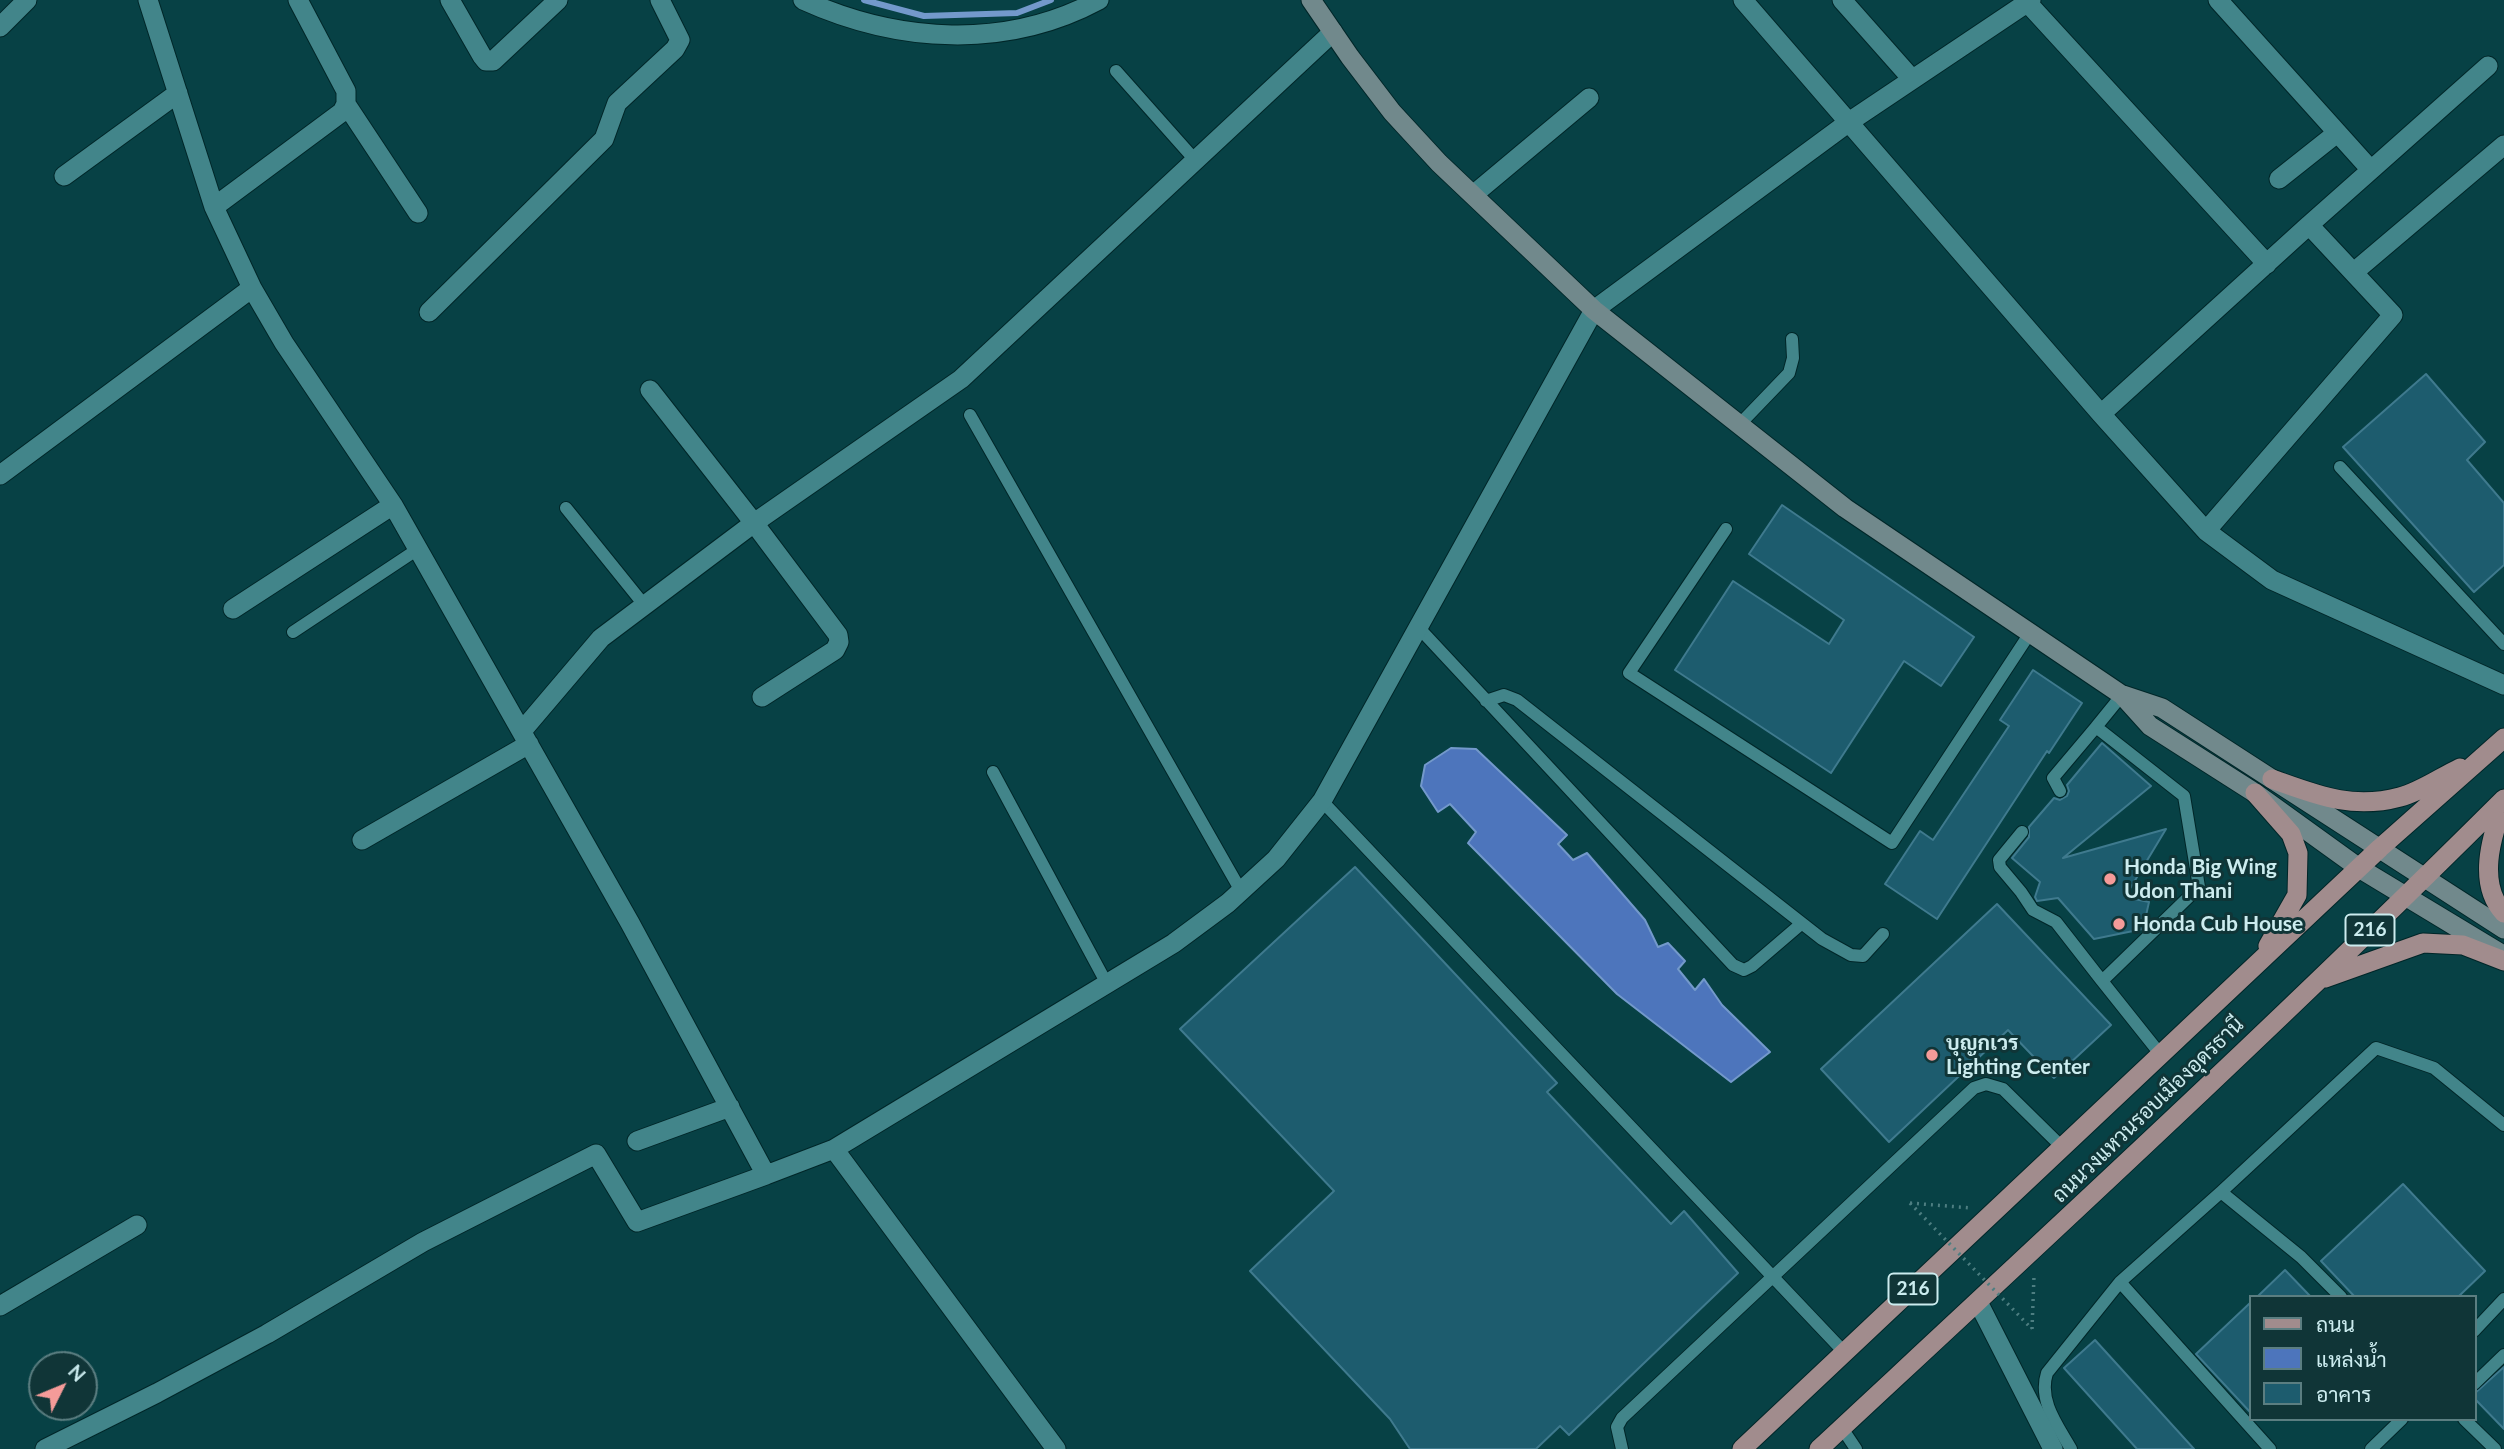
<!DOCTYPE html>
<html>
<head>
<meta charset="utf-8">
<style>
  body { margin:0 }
  #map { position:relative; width:2504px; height:1449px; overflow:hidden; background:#074145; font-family:Lato,Sarabun,sans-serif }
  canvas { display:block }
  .legend { position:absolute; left:2249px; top:1295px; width:228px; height:126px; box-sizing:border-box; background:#103537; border:2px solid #5b7e81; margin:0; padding:9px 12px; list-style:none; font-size:21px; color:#ccecef }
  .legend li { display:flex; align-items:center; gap:14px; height:35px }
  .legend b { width:35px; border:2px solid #5b7e81 }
  .north { position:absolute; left:28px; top:1351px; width:70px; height:70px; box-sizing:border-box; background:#103537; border:2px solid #5b7e81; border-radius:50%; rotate:47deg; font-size:19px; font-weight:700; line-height:28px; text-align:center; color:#ccecef }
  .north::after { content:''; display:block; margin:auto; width:24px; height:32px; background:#f59b99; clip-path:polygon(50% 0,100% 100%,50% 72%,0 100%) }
</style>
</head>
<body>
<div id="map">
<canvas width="2504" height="1449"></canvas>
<ul class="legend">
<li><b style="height:9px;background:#a18c8d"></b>ถนน</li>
<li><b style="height:19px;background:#4d75bc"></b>แหล่งน้ำ</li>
<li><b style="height:19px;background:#1d5c6e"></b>อาคาร</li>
</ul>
<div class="north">N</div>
</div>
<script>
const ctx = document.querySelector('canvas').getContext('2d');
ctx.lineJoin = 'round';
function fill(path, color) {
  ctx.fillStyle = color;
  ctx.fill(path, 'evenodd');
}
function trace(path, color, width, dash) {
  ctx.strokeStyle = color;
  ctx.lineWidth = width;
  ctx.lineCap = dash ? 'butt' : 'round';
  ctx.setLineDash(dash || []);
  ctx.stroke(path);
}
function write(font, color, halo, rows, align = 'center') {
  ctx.font = font + ' Lato,Sarabun,sans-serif';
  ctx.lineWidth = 6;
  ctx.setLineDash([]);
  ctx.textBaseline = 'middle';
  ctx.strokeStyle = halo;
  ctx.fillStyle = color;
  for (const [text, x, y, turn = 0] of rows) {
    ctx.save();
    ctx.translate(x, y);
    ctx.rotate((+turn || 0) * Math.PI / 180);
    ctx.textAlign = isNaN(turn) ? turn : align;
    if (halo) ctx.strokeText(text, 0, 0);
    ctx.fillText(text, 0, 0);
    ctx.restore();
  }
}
const water = new Path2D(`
  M1451,748L1476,749L1567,835L1558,844L1573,860L1587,853L1645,920L1658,947L1668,943L1685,961L1678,969L1695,990L1704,979L1722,1005L1770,1052L1731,1082L1617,994L1468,843L1476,832L1450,804L1438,812L1421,786L1425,765Z`);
const stream = new Path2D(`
  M864,0L924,16L1017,13L1051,0`);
const building = new Path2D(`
  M2426,374L2485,442L2467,460L2504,503V565L2474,592L2343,447Z
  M1782,505L1974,637L1941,686L1904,661L1831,773L1675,670L1733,581L1829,644L1844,620L1749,554Z
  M2033,670L2082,703L2049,753L2047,751L1937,919L1885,884L1920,831L1933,840L2009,726L2000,720Z
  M2102,743L2151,786L2063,858L2166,829L2125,897L2149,902L2143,929L2094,939L2058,898L2037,901L2035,897L2040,882L2012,858L2029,837V827L2054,798L2060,800L2067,796L2069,791L2067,785Z
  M1355,867L1557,1083L1547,1092L1671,1224L1684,1211L1738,1273L1569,1435L1560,1426L1536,1449H1410L1390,1419L1250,1271L1334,1191L1180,1029Z
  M1997,904L2111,1025L2054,1078L2008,1030L1889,1142L1821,1069Z
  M2403,1184L2485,1271L2458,1297H2355L2321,1261Z
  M2285,1270L2311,1297H2257Z
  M2250,1303V1412L2196,1354Z
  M2095,1340L2194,1449H2137L2064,1368Z
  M2504,1367V1429L2474,1398V1394Z`);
const path = new Path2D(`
  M1910,1203L1971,1208
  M2032,1329L2034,1276`);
const service = new Path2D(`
  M1116,71L1195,160
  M970,415L1241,891
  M1739,425L1789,373L1793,358L1792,339
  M2340,467L2504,644
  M566,508L645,606
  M1726,529L1629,673L1892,843L2030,633
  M1419,628L1733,965L1744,970L1752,966L1801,924
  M293,632L418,549
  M2122,695L2096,727L2184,796L2199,887L2102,981L2161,1055
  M1486,701L1504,695L1517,700L1822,939L1851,955L1863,956L1883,934
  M993,772L1107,984
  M2060,791L2053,778L2096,727
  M1322,801L1845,1353
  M2022,832L1999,860L2000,867L2021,892L2033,910L2056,922L2102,981
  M2221,1192L2301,1257L2341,1297
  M2120,1282L2270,1449
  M2474,1331L2504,1299
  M2474,1384L2504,1355
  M2464,1419L2495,1449
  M1842,1428L1856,1449
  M1622,1449L1617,1427L1622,1418L1974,1088L1986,1084L2003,1089L2063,1148
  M2071,1449C2058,1426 2038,1401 2047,1373L2120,1282L2221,1192L2376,1048L2434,1068L2504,1125
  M2371,1449L2402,1419`);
const minor = new Path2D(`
  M148,0L214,207L252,288L284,343L393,505L630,923L766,1175L834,1149L1174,943L1228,903L1276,859L1322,801L1594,310L1849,122L2031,0
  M450,0L482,56L486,61H493L558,0
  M803,0C898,43 1006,50 1099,0
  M1743,0L2101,414L2206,531L2272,580L2504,685
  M1842,0L1912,79
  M2025,0L2267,264
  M2218,0L2371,170L2309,225
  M0,27L27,0
  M346,104L418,213
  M2371,170L2488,66
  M64,176L178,93
  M2279,179L2337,133
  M1473,195L1589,98
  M214,207L342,112L346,104V91L298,0
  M2354,272L2504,145
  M429,312L604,139L617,103L675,49L680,40L660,0
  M650,390L754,523L838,635L839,642L835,650L762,697
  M2101,414L2309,225L2393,315L2206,531
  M0,475L252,288
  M233,609L393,505
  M522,731L601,638L754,523L961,379L1333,32
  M362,840L529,744
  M637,1141L730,1107
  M834,1149L1056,1449
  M1978,1302L2053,1449
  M0,1306L137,1225
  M45,1449L157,1393L267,1334L423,1242L596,1154L637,1222L766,1175`);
const secondary = new Path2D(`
  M1311,0L1350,57L1392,112L1439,163L1594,310L1845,508L2122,695L2150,726L2255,793L2359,868L2498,952
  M2123,695L2162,708L2504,929`);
const primary = new Path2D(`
  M2272,779C2317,795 2352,810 2400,797C2420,792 2441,777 2460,768
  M2255,793L2291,834L2298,853L2297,895L2268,946
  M2503,805C2491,838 2477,884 2504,913
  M2325,978L2423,943L2463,945L2504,961
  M1742,1449L2380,848L2504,738
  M1819,1449C2050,1234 2281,1021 2504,799`);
const pathBridge = new Path2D(`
  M1910,1203L2032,1329`);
const markers = [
  [2110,879,7,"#f59b99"],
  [2119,924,7,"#f59b99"],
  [1932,1055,7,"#f59b99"]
];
const shields = [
  [2370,930,49],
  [1913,1289,49]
];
const shieldNames = [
  ["216",2370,930],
  ["216",1913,1289]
];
const poiNames = [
  ["Honda Big Wing",2124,867],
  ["Udon Thani",2124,891],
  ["Honda Cub House",2133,924],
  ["บุญกเวร",1946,1043],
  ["Lighting Center",1946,1067]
];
const streetNames = [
  ["ถนนวงแหวนรอบเมืองอุดรธานี",2148,1110,-44]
];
fill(water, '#4d75bc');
trace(water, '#7399cb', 2);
trace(stream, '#7399cb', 6);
fill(building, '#1d5c6e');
trace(building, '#3f7a8e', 2);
trace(service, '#002628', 14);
trace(minor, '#002628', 21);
trace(secondary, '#002628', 21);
trace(primary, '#002628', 21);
trace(path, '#4d7e81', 3.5, [2, 5]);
trace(service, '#42858a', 12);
trace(minor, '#42858a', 19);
trace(secondary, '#71898c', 19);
trace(primary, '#a18c8d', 19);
trace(pathBridge, '#4d7e81', 3.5, [2, 5]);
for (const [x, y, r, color] of markers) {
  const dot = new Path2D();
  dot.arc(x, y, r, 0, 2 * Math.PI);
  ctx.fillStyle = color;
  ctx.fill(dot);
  trace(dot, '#103537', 2.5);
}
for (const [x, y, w] of shields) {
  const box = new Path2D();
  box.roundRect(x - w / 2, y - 15.5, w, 31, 5);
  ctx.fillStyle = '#103537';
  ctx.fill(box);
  trace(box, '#ccecef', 2);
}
write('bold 19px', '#ccecef', null, shieldNames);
write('bold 21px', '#ccecef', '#103537', poiNames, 'left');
write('21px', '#ccecef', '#103537', streetNames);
</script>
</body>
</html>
